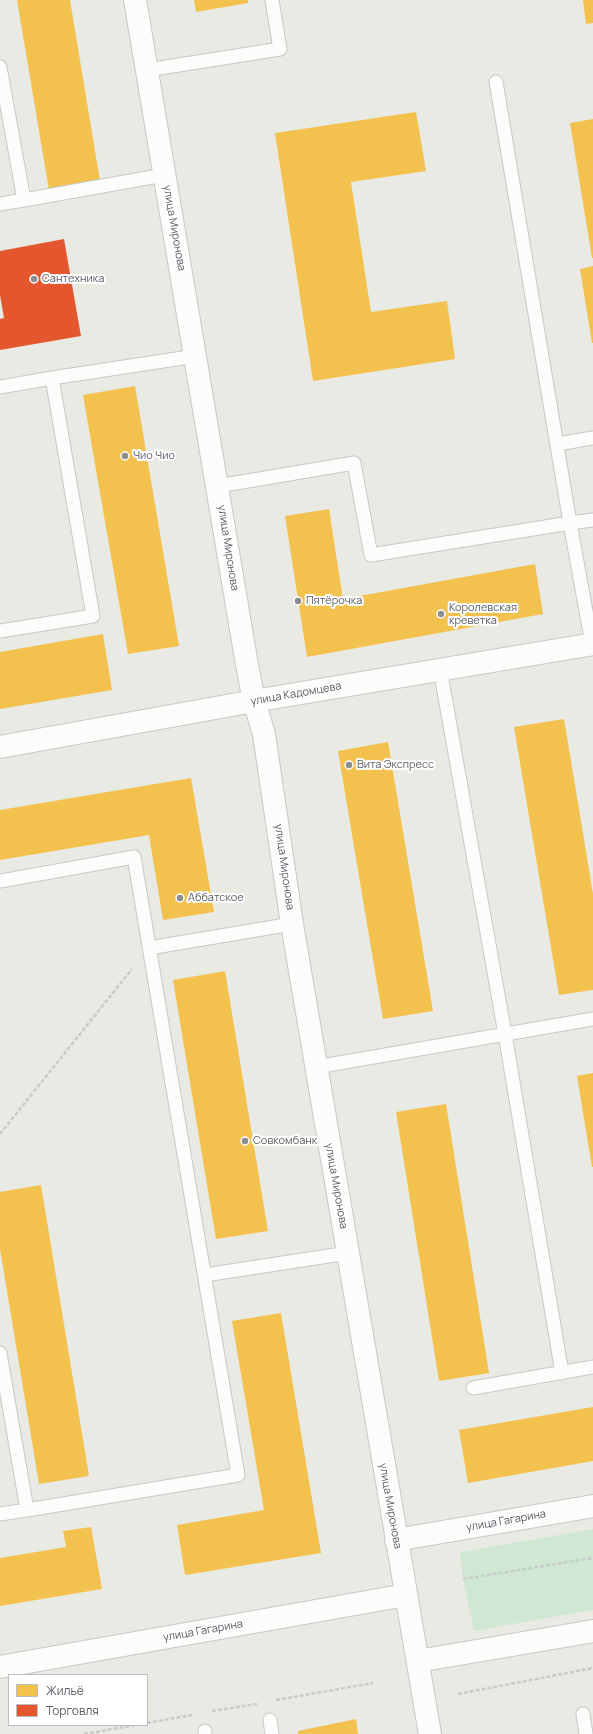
<!DOCTYPE html>
<html>
<head>
<meta charset="utf-8">
<style>
  body { margin:0 }
  #map { position:relative; width:593px; height:1734px; overflow:hidden; background:#eaeae4; font-family:Manrope,sans-serif }
  canvas { display:block }
  .legend { position:absolute; left:8px; top:1674px; width:140px; height:52px; box-sizing:border-box; background:#fff; border:1px solid #bdbdc1; margin:0; padding:5px 7px; list-style:none; font-size:12px; color:#595b63 }
  .legend li { display:flex; align-items:center; gap:8px; height:20px }
  .legend b { width:20px; border:1px solid #bdbdc1 }
</style>
</head>
<body>
<div id="map">
<canvas width="593" height="1734"></canvas>
<ul class="legend">
<li><b style="height:11px;background:#f2c14e"></b>Жильё</li>
<li><b style="height:11px;background:#e4572e"></b>Торговля</li>
</ul>
</div>
<script>
const ctx = document.querySelector('canvas').getContext('2d');
ctx.lineJoin = 'round';
function fill(path, color) {
  ctx.fillStyle = color;
  ctx.fill(path, 'evenodd');
}
function trace(path, color, width, dash) {
  ctx.strokeStyle = color;
  ctx.lineWidth = width;
  ctx.lineCap = dash ? 'butt' : 'round';
  ctx.setLineDash(dash || []);
  ctx.stroke(path);
}
function write(font, color, halo, rows, align = 'center') {
  ctx.font = font + ' Manrope,sans-serif';
  ctx.lineWidth = 4;
  ctx.setLineDash([]);
  ctx.textBaseline = 'middle';
  ctx.strokeStyle = halo;
  ctx.fillStyle = color;
  for (const [text, x, y, turn = 0] of rows) {
    ctx.save();
    ctx.translate(x, y);
    ctx.rotate((+turn || 0) * Math.PI / 180);
    ctx.textAlign = isNaN(turn) ? turn : align;
    if (halo) ctx.strokeText(text, 0, 0);
    ctx.fillText(text, 0, 0);
    ctx.restore();
  }
}
const green = new Path2D(`
  M593,1529V1610L474,1631L463,1579L460,1552Z`);
const homes = new Path2D(`
  M17,0H70L100,181L49,190Z
  M194,0H248V3L196,12Z
  M583,0H593V23L586,24Z
  M416,112L426,171L351,182L371,312L447,301L455,359L313,381L275,133Z
  M593,119V258H592L570,123Z
  M593,266V343H592L580,269Z
  M135,386L179,646L128,654L83,395Z
  M329,509L343,599L535,564L543,614L307,657L285,516Z
  M103,634L112,690L0,709V652Z
  M564,719L593,894V990L559,995L514,727Z
  M388,742L433,1011L383,1019L338,751Z
  M191,778L214,912L163,920L149,835L0,860V810Z
  M225,971L268,1231L216,1239L173,980Z
  M593,1073V1167H592L577,1076Z
  M446,1104L489,1373L439,1381L396,1112Z
  M41,1185L89,1476L39,1484L0,1249V1192Z
  M281,1313L321,1553L185,1575L177,1525L264,1510L232,1321Z
  M593,1407V1461L468,1483L459,1430Z
  M91,1527L102,1589L0,1606V1558L66,1547L63,1531Z
  M356,1719L358,1734H298V1731Z`);
const shops = new Path2D(`
  M64,239L81,336L0,350V319L4,318L0,295V251Z`);
const path = new Path2D(`
  M0,1134L132,969
  M463,1579L593,1558
  M458,1694L593,1668
  M276,1700L373,1683
  M212,1711L257,1704
  M147,1723L192,1715
  M84,1734L135,1725`);
const service = new Path2D(`
  M0,67L24,200L164,175
  M147,70L280,49L272,0
  M0,204L24,200
  M0,387L52,378
  M558,444L593,438
  M218,486L354,463L371,555L570,523L496,82
  M0,631L93,616L52,378L196,356
  M592,644L570,523L593,520
  M440,669L505,1034L562,1373
  M0,881L134,857L238,1475L27,1510L0,1353
  M149,948L292,924
  M316,1067L593,1019
  M205,1275L348,1253
  M473,1388L593,1367
  M0,1514L27,1510
  M583,1714L586,1734
  M270,1720L272,1734
  M205,1731V1734`);
const minor = new Path2D(`
  M0,747L254,701L593,644`);
const secondary = new Path2D(`
  M135,0L247,665L254,701L264,734L292,924L430,1734
  M396,1540L593,1506
  M418,1661L593,1631
  M0,1667L406,1595`);
const markers = [
  [34,279,4,"#8c8d90"],
  [125,456,4,"#8c8d90"],
  [298,601,4,"#8c8d90"],
  [441,614,4,"#8c8d90"],
  [349,765,4,"#8c8d90"],
  [180,898,4,"#8c8d90"],
  [245,1141,4,"#8c8d90"]
];
const streetNames = [
  ["улица Миронова",174,228,80],
  ["улица Миронова",228,548,81],
  ["улица Кадомцева",296,694,-10],
  ["улица Миронова",284,867,82],
  ["улица Миронова",336,1186,80],
  ["улица Миронова",390,1506,80],
  ["улица Гагарина",506,1521,-10],
  ["улица Гагарина",203,1631,-10]
];
const poiNames = [
  ["Сантехника",42,279],
  ["Чио Чио",133,456],
  ["Пятёрочка",306,601],
  ["Королевская",449,608],
  ["креветка",449,621],
  ["Вита Экспресс",357,765],
  ["Аббатское",188,898],
  ["Совкомбанк",253,1141]
];
fill(green, '#d0e8d3');
fill(homes, '#f2c14e');
fill(shops, '#e4572e');
trace(service, '#c7c7c6', 15);
trace(minor, '#c7c7c6', 24);
trace(secondary, '#c7c7c7', 24);
trace(path, '#c6ccca', 2.5, [4, 2]);
trace(service, '#fcfcfb', 13);
trace(minor, '#fcfcfb', 22);
trace(secondary, '#fcfcfb', 22);
for (const [x, y, r, color] of markers) {
  const dot = new Path2D();
  dot.arc(x, y, r, 0, 2 * Math.PI);
  ctx.fillStyle = color;
  ctx.fill(dot);
  trace(dot, '#fff', 1.5);
}
write('11px', '#595b63', '#fff', streetNames);
write('11px', '#595b63', '#fff', poiNames, 'left');
</script>
</body>
</html>
